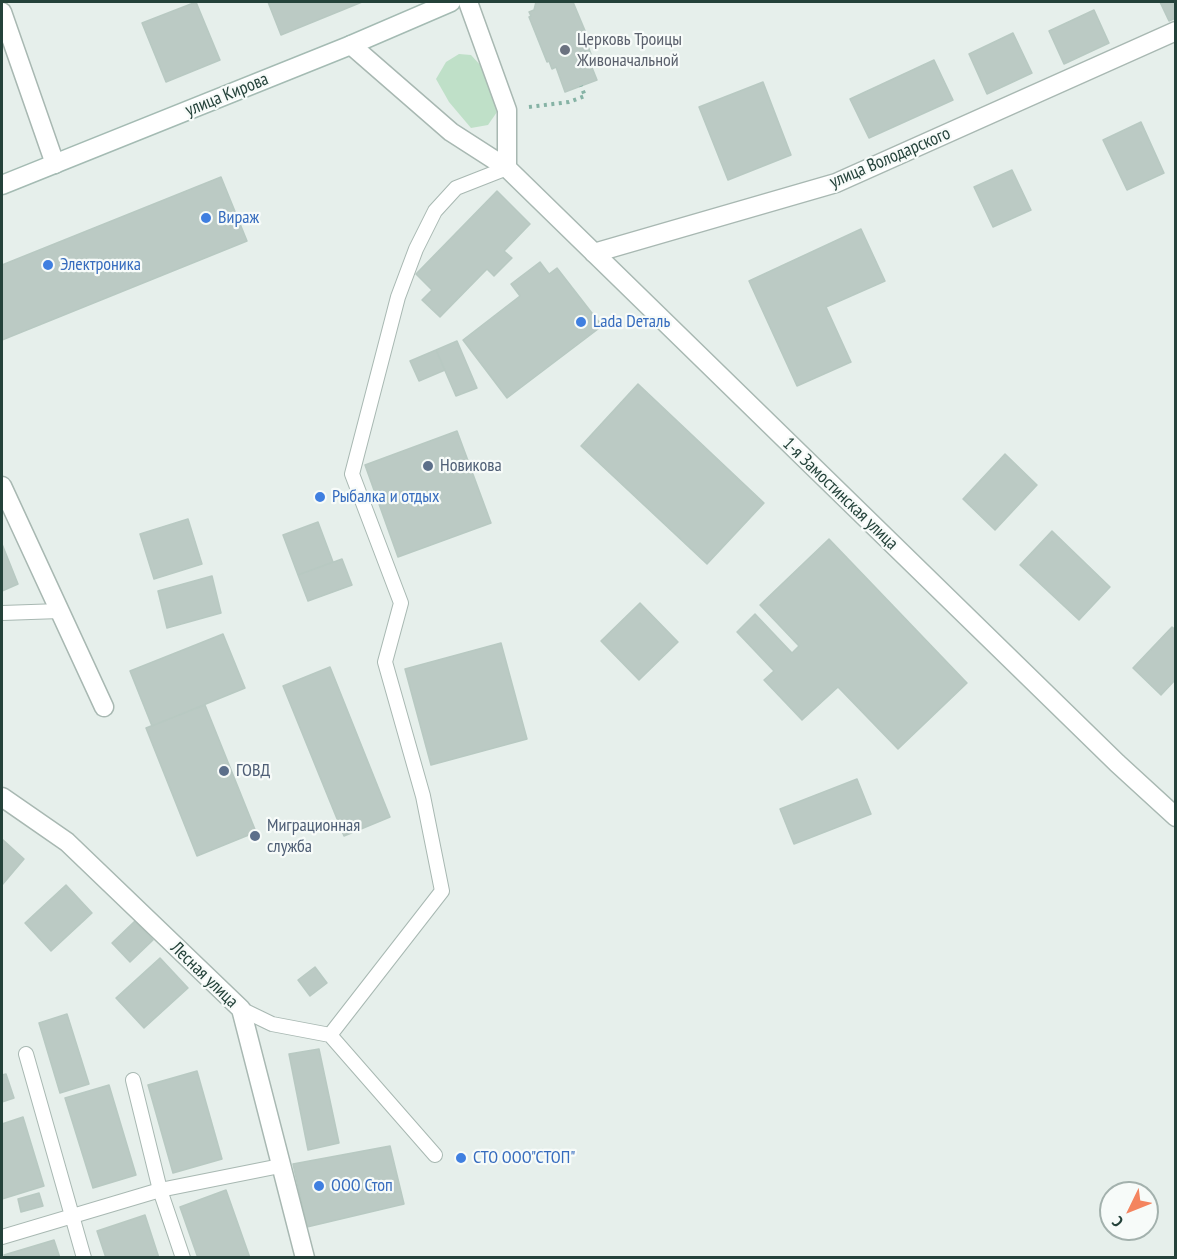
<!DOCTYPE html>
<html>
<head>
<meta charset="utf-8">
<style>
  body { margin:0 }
  #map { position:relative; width:1177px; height:1259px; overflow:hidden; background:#e6efeb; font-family:"PT Sans Narrow",sans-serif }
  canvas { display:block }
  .frame { position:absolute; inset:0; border:3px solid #24423a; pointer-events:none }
  .north { position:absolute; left:1099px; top:1181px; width:60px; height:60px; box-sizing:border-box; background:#f7fbf9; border:2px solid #a3b1ad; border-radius:50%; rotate:227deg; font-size:16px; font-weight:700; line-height:24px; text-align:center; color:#24423a }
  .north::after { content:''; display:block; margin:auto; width:21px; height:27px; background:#f4845f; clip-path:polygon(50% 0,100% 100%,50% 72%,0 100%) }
</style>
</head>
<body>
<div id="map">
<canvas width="1177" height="1259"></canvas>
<div class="frame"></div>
<div class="north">С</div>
</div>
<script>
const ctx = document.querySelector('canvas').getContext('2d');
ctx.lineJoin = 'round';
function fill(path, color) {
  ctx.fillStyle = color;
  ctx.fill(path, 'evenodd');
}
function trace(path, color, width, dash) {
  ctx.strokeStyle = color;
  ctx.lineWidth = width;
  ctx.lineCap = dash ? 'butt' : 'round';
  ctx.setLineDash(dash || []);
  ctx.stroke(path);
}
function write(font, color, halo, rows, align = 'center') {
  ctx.font = font + ' "PT Sans Narrow",sans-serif';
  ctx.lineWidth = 4.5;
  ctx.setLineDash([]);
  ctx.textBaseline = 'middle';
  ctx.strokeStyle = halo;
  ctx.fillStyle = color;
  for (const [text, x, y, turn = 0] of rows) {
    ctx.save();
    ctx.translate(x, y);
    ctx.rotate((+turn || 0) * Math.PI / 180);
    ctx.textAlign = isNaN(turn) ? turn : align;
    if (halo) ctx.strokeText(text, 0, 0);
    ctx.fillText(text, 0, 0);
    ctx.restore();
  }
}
const green = new Path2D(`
  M459,54L471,55L484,69L497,112L488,125L471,128L449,102L436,79L446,62Z`);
const building = new Path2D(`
  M196,2L220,60L166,82L142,23Z
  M268,2H362L281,35Z
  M536,2H573L591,45L588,46L591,54L587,55L597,80L565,92L556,67L552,69L549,61L547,62L529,17L531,16L529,12L534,10Z
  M1160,2H1176V18L1169,21Z
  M1094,10L1109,43L1064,64L1049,31Z
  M1013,33L1032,73L987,94L969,54Z
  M934,60L953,100L869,138L850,99Z
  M763,82L791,155L728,180L699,107Z
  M1141,122L1164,173L1127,190L1103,140Z
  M1012,170L1031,210L993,227L974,187Z
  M221,177L247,241L2,340V265Z
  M497,191L530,224L504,251L512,258L494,276L487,269L440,317L422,300L432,290L416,274Z
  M861,229L885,281L826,307L851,362L797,386L749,281Z
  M540,262L549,274L557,268L602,326L507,398L463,340L520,296L511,284Z
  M457,341L477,388L456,396L436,350Z
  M436,350L445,370L419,381L410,361Z
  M638,384L764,503L707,564L581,446Z
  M457,431L491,523L398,557L365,465Z
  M1005,454L1037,485L995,530L963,499Z
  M188,519L202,564L154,579L140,534Z
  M318,522L333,562L298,575L283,535Z
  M1052,531L1110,587L1079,620L1020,565Z
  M829,539L967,683L898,749L838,687L802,720L764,680L774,671L737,632L755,614L792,653L799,646L760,605Z
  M2,544L18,584L2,591Z
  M342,559L352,585L308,601L298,575Z
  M212,576L221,613L167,628L158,591Z
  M640,603L678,642L639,680L601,641Z
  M1172,627L1176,630V679L1161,695L1133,668Z
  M223,634L245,688L152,726L130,671Z
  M501,643L527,739L431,765L405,669Z
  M330,667L390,817L344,836L283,686Z
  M205,705L256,832L197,856L146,728Z
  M857,779L871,814L794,844L780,809Z
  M2,839L24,859L2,885Z
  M66,885L92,913L51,951L25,923Z
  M135,921L153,940L130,962L112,943Z
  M160,958L188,988L144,1028L116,998Z
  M315,967L327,983L310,996L298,980Z
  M67,1014L89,1084L60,1093L39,1023Z
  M319,1049L339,1143L308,1150L289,1054Z
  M197,1071L222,1159L173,1173L148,1085Z
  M6,1074L14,1098L2,1102V1075Z
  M109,1085L136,1175L93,1188L65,1098Z
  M23,1117L44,1186L2,1199V1124Z
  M390,1146L404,1204L307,1227L293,1164Z
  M226,1190L250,1258H198L180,1207Z
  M39,1193L43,1206L21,1212L18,1199Z
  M145,1215L159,1258H106L97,1231Z
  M54,1240L60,1258H5L4,1255Z`);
const path = new Path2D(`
  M529,107L569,102L585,96L581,86`);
const service = new Path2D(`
  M2,613L60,611
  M241,1009L272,1024L330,1035L435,1155
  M330,1035L442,891L423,796L385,662L401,603L352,474L398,297L416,249L435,211L456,188L507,168
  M26,1054L84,1258
  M133,1080L160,1190L183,1258
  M2,1237L160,1190L280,1166`);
const minor = new Path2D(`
  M2,12L55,164
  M594,253L836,183L1176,31
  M2,486L104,707
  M2,797L67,842L241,1009L305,1258`);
const tertiary = new Path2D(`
  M468,2L507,110V168
  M351,45L451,132L507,168L1117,763L1176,817`);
const secondary = new Path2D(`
  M2,185L351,45L451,2`);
const markers = [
  [565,50,6,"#6b7280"],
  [206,218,6,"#3f7fe0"],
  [48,265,6,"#3f7fe0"],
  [581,322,6,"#3f7fe0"],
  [428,466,6,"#5c6f8a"],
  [320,497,6,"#3f7fe0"],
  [224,771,6,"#5c6f8a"],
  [255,836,6,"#5c6f8a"],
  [461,1158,6,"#3f7fe0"],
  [319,1186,6,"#3f7fe0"]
];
const worshipNames = [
  ["Церковь Троицы",577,40],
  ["Живоначальной",577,61]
];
const streetNames = [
  ["улица Кирова",227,95,-22],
  ["улица Володарского",890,158,-23],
  ["1-я Замостинская улица",840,494,44],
  ["Лесная улица",204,975,44]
];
const shopNames = [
  ["Вираж",218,218],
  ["Электроника",60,265],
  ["Lada Dеталь",593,322],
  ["Рыбалка и отдых",332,497],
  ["СТО ООО\"СТОП\"",473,1158],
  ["ООО Стоп",331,1186]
];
const serviceNames = [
  ["Новикова",440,466],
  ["ГОВД",236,771],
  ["Миграционная",267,826],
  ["служба",267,847]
];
fill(green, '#bfe0c8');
fill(building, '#bbcac4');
trace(building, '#b8c9c2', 1.5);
trace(service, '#a8b8b2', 16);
trace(minor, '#a8b8b2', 21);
trace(tertiary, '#a8b8b2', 21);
trace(secondary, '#a4bbb3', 21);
trace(path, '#86b3a5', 4, [3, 4.5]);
trace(service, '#fff', 14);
trace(minor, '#fff', 18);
trace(tertiary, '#fff', 18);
trace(secondary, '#fff', 18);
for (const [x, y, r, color] of markers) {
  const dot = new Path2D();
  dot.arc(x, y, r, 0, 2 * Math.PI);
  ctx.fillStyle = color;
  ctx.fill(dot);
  trace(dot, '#f7fbf9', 2);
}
write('18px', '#5b616d', '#f7fbf9', worshipNames, 'left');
write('18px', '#24423a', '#f7fbf9', streetNames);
write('18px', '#366cbe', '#f7fbf9', shopNames, 'left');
write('18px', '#4e5e75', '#f7fbf9', serviceNames, 'left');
</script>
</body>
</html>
